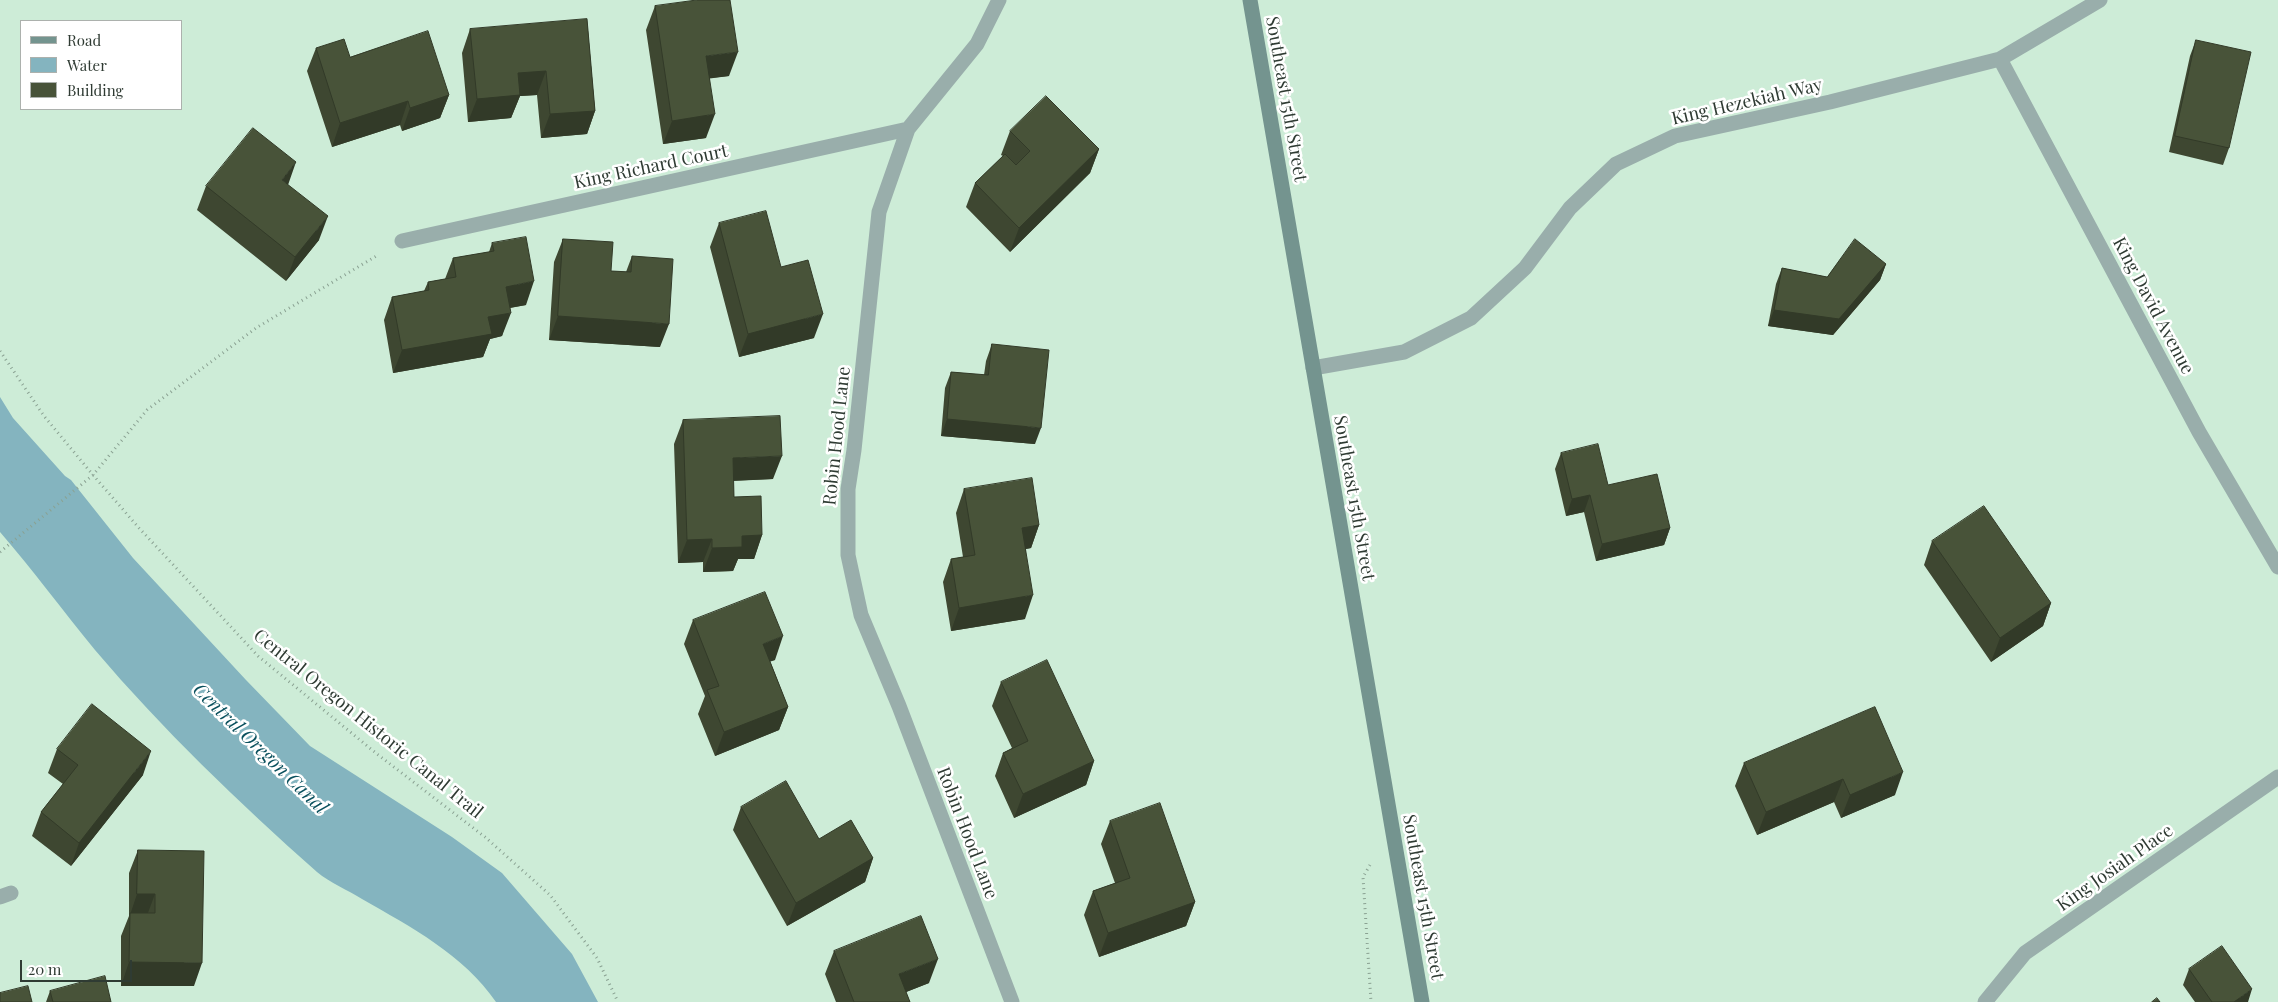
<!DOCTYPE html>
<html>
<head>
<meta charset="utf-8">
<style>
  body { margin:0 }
  #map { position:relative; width:2278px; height:1002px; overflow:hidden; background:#cdecd7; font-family:"Playfair Display",serif }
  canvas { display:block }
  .legend { position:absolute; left:20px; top:20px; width:162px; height:90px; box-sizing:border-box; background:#fff; border:1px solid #acb1ad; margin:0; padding:6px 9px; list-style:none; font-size:15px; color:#2f3b33 }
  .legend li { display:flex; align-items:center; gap:10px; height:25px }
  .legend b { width:25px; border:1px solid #acb1ad }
  .scale { position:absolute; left:20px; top:960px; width:112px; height:22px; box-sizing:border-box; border:2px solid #2f3b33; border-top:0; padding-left:6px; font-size:15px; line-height:18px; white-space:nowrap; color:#2f3b33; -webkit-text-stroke:4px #fff; paint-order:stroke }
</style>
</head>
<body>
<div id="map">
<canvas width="2278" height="1002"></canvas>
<ul class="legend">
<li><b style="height:6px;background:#74948f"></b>Road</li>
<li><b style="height:14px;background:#84b4bf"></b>Water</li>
<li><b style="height:14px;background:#485339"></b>Building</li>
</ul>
<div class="scale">20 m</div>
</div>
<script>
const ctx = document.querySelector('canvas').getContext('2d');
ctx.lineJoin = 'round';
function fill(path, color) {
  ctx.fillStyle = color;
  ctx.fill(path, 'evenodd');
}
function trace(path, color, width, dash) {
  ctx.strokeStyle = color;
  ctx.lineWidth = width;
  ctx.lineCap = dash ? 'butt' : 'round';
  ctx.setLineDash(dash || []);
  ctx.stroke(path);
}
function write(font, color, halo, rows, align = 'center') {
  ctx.font = font + ' "Playfair Display",serif';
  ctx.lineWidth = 5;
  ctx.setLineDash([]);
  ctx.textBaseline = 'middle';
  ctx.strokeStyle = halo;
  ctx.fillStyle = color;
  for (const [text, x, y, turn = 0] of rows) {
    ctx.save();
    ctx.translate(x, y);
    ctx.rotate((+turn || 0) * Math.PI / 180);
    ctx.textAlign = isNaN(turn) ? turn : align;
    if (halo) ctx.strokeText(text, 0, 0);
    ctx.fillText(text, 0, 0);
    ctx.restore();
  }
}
const water = new Path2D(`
  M0,397L13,418L65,476L71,480L133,558L246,680L310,746L452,837L502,873L572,954L598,1002H496C464,955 411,927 362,899C348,890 330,883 317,872C238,802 163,730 95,650C63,611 33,570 0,532Z`);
const path = new Path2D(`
  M0,351L44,416L93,475L139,528L258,656L377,754L485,837L550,895L597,958L618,1002
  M0,552L93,475L147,410L256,328L378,255
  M1370,865L1363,877L1371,1002`);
const street = new Path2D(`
  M999,0L977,44L908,129L879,212L854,450L848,489V555L861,615L899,706L1012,1002
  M2000,59L2199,432L2278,567
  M402,241L908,129
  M1313,368L1404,352L1471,318L1525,268L1570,208L1616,164L1675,136L1830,102L2000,59L2100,0
  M0,897L11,893
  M1985,1002L2025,953L2278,777`);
const secondary = new Path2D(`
  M1250,0L1422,1002`);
const wall = new Path2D(`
  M655,6L729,76L710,78L706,138L663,144L646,30Z
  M587,19L595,111L587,134L541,138L537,95L520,96L511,118L468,122L462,53L470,29Z
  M2196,40L2229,148L2223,165L2169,152L2190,56Z
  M316,48L449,95L440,118L402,131L400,125L332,147L307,71Z
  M1010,131L1099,149L1090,173L1010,252L966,207L975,183L1003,156L1001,155Z
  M288,185L319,240L286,281L197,210L206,186Z
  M719,223L781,267L814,338L739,357L710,247Z
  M563,239L611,271L626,272L632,256L660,347L549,340L554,262Z
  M492,243L526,305L510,308L502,336L490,339L483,357L393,373L384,320L392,297L424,291L428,282L445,279L453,258L489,252Z
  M1886,264L1880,280L1833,335L1768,326L1776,284L1782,268L1827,277Z
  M992,344L1035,444L941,436L945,388L951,372L984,375L986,361Z
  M683,420L773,479L733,481L734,497L762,535L754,559H738L733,571L703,572V562L678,563L674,444Z
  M1561,453L1670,528L1664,545L1596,561L1584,512L1566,516L1555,469Z
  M964,489L1039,525L1031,548L1026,549L1025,619L951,631L943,582L951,559L963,557L956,513Z
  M1932,541L2051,603L2043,626L1991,662L1924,565Z
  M693,620L775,660L770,661L788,707L779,730L715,756L698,714L705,696L684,644Z
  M1001,682L1094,761L1086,785L1014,818L995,776L1003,753L1012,748L992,706Z
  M1875,707L1895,795L1841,818L1834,802L1757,835L1735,786L1744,763Z
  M57,749L143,775L71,866L32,836L41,812L63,784L48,773Z
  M741,807L819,839L873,858L865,882L787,926L733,830Z
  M1110,821L1195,902L1186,926L1099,957L1084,915L1093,891L1115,883L1101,844Z
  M138,850L194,986H121V936L129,916V873Z
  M834,951L929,983L906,992L910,1002H836L825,974Z
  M2189,969L2248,1002H2195L2183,985Z
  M50,991L111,1002H46Z`);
const shadedWall = new Path2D(`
  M738,52L729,76L698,80L706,56Z
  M546,71L537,95L520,96L511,118L468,122L477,99L518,73Z
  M449,95L440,118L402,131L410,108Z
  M408,101L400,125L332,147L340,123Z
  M595,111L587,134L541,138L550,114Z
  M715,114L706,138L663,144L672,121Z
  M1099,149L1090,173L1010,252L1019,228Z
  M296,162L288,185L282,180Z
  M328,216L319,240L286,281L295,257Z
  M1886,264L1880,280L1833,335L1768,326L1774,310Z
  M534,281L526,305L497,310L506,287Z
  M511,313L502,336L490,339L483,357L393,373L402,350L488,317Z
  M823,314L814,338L739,357L748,334Z
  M558,316L669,324L660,347L549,340Z
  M947,419L1041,428L1035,444L941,436Z
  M782,456L773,479L724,481L733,458Z
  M1590,495L1584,512L1566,516L1572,499Z
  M1039,525L1031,548L1013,551L1022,528Z
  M1670,528L1664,545L1596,561L1602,544Z
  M762,535L754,559H738L733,571L703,572L712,548L742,536Z
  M712,539L703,562L678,563L687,540Z
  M1033,595L1025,619L951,631L959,608Z
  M2051,603L2043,626L1991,662L2000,638Z
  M783,636L775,660L754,667L763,644Z
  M788,707L779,730L715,756L724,732Z
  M151,751L143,775L71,866L79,843Z
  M1094,761L1086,785L1014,818L1023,794Z
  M1903,772L1895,795L1841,818L1850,795Z
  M1843,779L1834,802L1757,835L1766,812Z
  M873,858L865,882L787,926L796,903Z
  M137,894H155L146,918L130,915Z
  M1195,902L1186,926L1099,957L1108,933Z
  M938,959L929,983L891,998L899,974Z
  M129,962L202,963L194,986H121Z
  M2252,989L2248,1002H2234Z`);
const building = new Path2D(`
  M697,0H730L738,52L706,56L715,114L672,121L655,6Z
  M587,19L595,111L550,114L546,71L518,73L520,95L477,99L470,29Z
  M428,31L449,95L410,108L408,101L340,123L316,48L344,39L350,57Z
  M2196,40L2251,52L2229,148L2175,136Z
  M1046,96L1099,149L1019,228L975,183L1005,154L1016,165L1030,151L1010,131Z
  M253,128L296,162L282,180L328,216L295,257L206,186Z
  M766,211L781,267L808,260L823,314L748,334L719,223Z
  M526,237L534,281L506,287L511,313L488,317L492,334L402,350L392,297L429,290L428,282L456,277L453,258L494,251L492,243Z
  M563,239L613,242L611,271L631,272L632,256L673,259L669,324L558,316Z
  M1855,239L1886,264L1839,319L1774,310L1782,268L1827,277Z
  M992,344L1049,350L1041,428L947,419L951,372L988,375Z
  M780,416L782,456L733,458L734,497L761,496L762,535L742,536V547L712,548V539L687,540L683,420Z
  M1598,444L1608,485L1657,474L1670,528L1602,544L1590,495L1572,499L1561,453Z
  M1032,478L1039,525L1022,528L1033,595L959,608L951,559L975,555L964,489Z
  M1984,506L2051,603L2000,638L1932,541Z
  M765,592L783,636L763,644L788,707L724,732L707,690L719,686L693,620Z
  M1047,660L1094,761L1023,794L1003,753L1028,741L1001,682Z
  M92,704L151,751L79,843L41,812L78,765L57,749Z
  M1875,707L1903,772L1850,795L1843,779L1766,812L1744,763Z
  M786,781L819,839L851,820L873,858L796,903L741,807Z
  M1160,803L1195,902L1108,933L1093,891L1130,878L1110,821Z
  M138,850L204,851L202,963L129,962L130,913H155V894H137Z
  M921,916L938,959L899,974L910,1002H854L834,951Z
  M2222,946L2252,989L2234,1002H2212L2189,969Z
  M105,976L111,1002H53L50,991Z
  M28,986L32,1002H0V993Z
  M2157,998L2160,1002H2152Z`);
const streetNames = [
  ["Southeast 15th Street",1286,99,80],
  ["King Hezekiah Way",1747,102,-13],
  ["King Richard Court",651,167,-12],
  ["King David Avenue",2153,306,62],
  ["Robin Hood Lane",837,436,-84],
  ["Southeast 15th Street",1354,498,80],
  ["Central Oregon Historic Canal Trail",368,724,39],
  ["Robin Hood Lane",967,833,69],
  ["King Josiah Place",2115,868,-35],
  ["Southeast 15th Street",1423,897,80]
];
const waterNames = [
  ["Central Oregon Canal",260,749,44]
];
fill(water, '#84b4bf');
trace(path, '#8aa192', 3, [1, 4]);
trace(street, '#99aeab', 15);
trace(secondary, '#74948f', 15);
fill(wall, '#3e4731');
fill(shadedWall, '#323a28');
fill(building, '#485339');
trace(building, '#323a28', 1);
write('18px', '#2f3b33', '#fff', streetNames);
write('italic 19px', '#0b515e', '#fff', waterNames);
</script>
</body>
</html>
